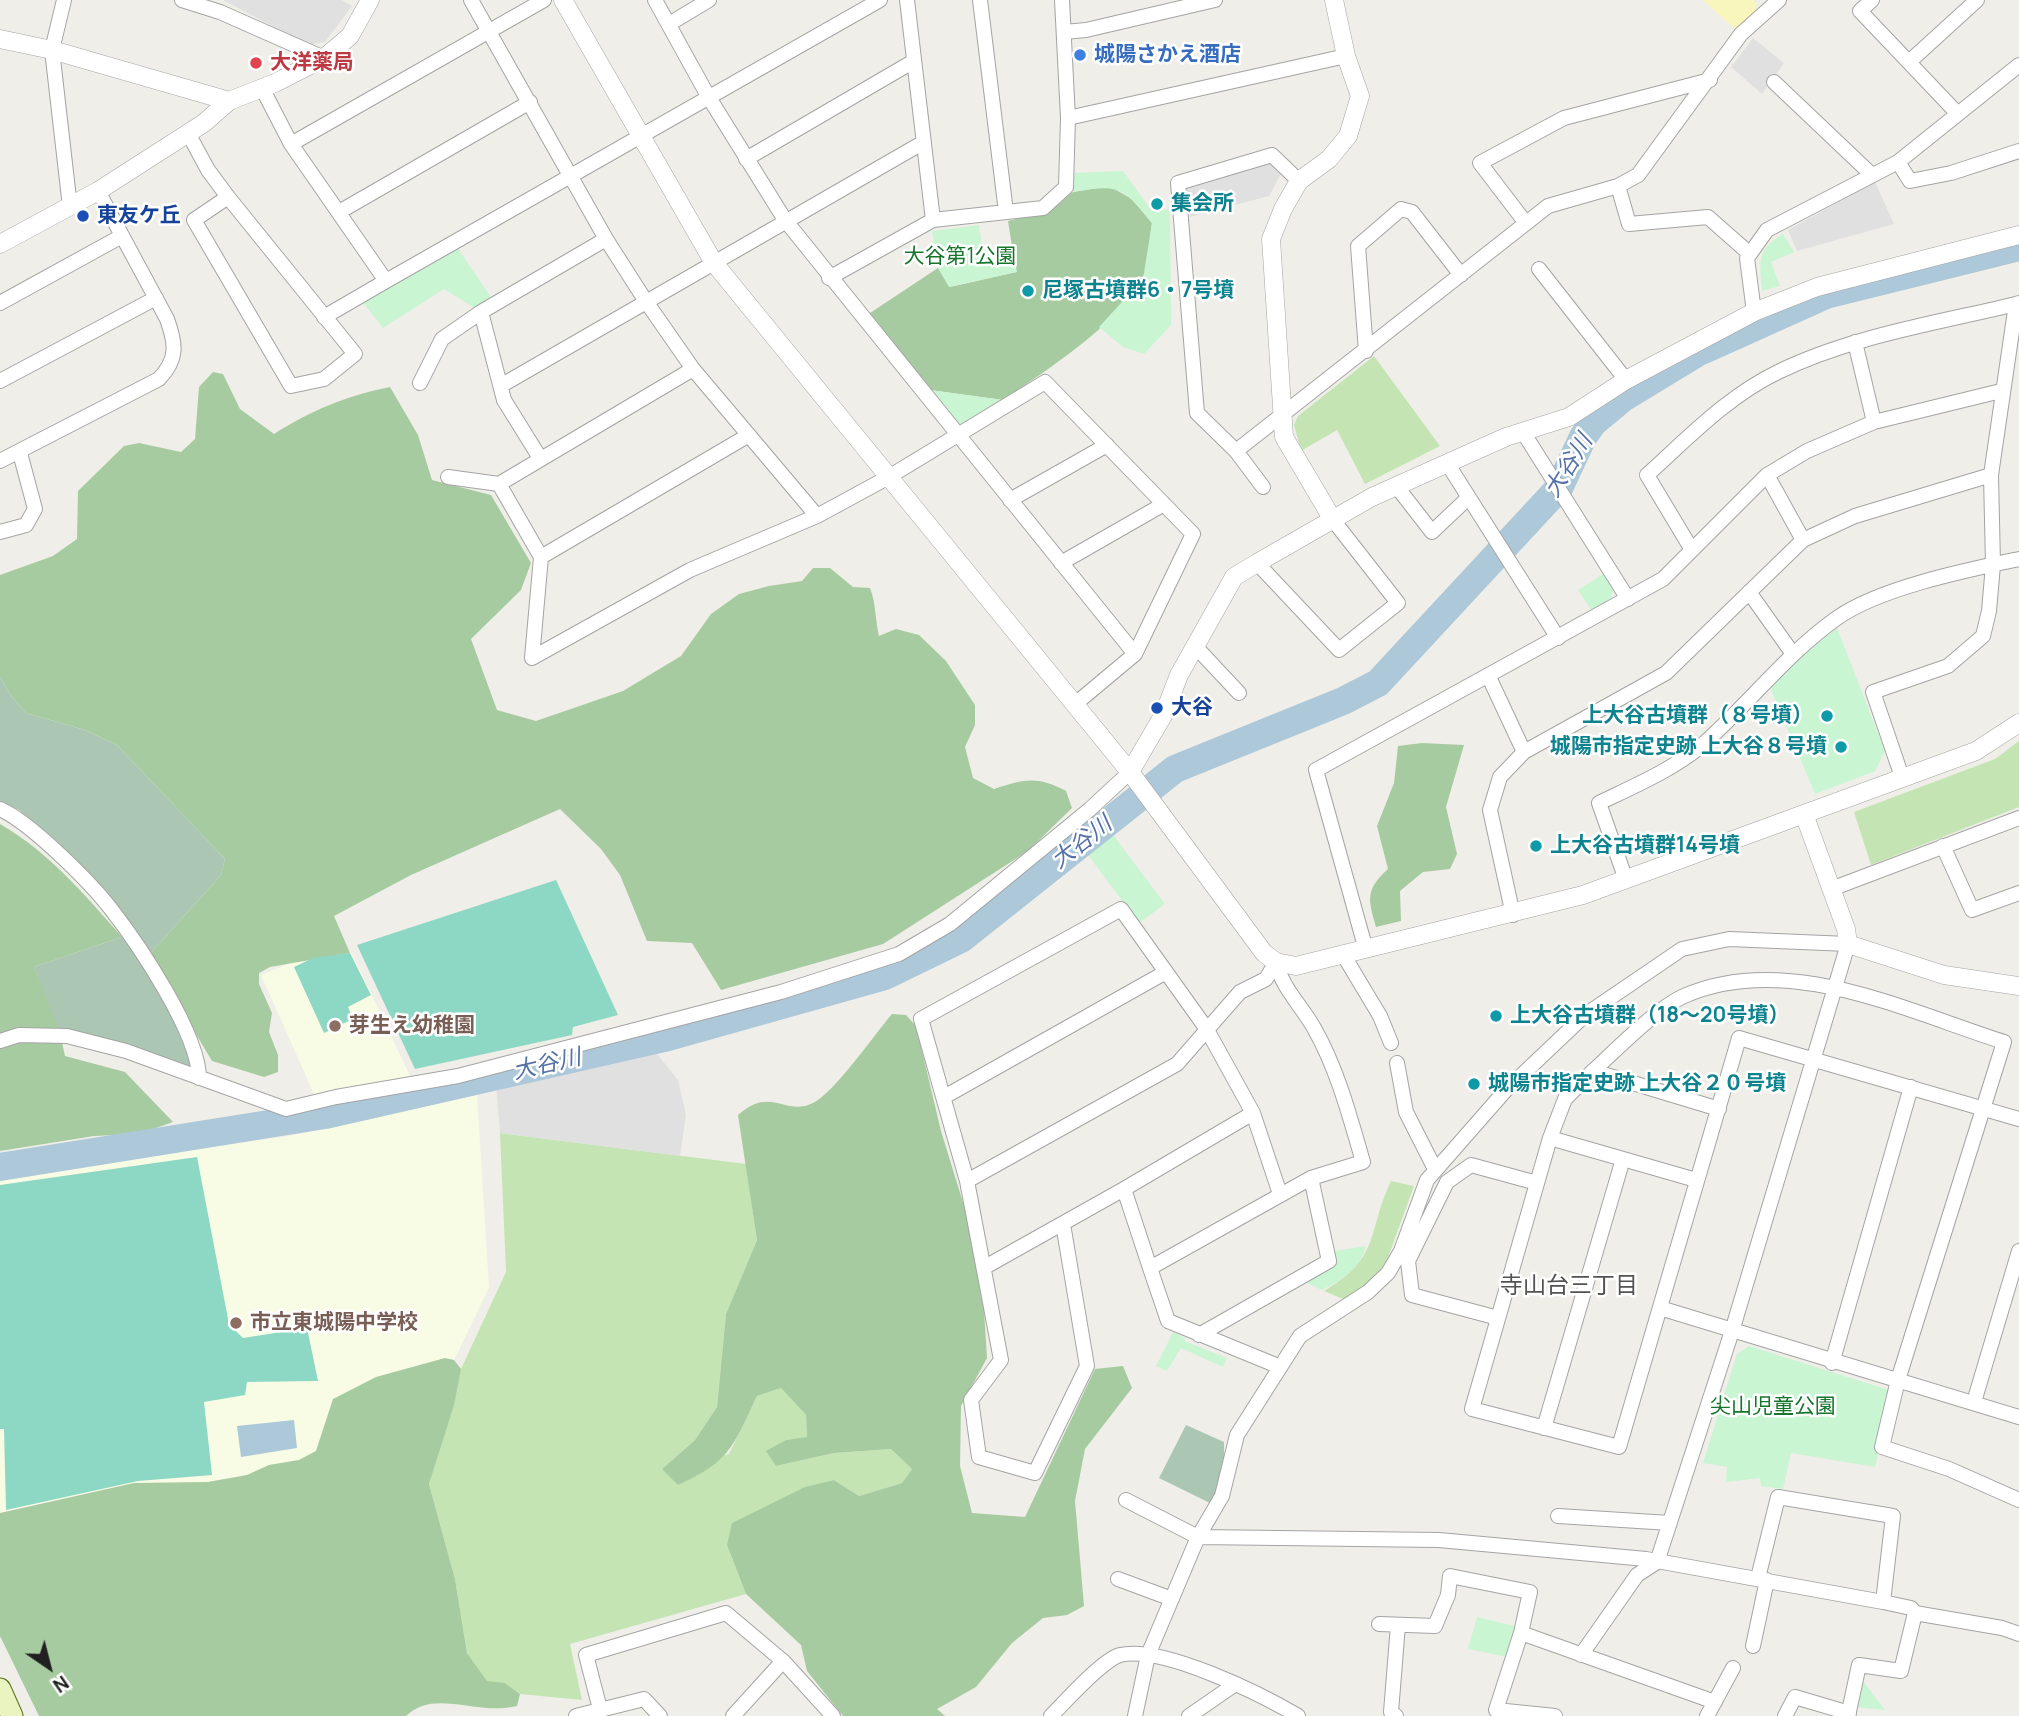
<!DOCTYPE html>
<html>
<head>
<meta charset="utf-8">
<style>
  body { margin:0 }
  #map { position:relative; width:2019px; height:1716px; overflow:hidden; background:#f0eee8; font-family:Manrope,sans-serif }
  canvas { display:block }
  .north { position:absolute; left:14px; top:1632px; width:70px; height:70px; -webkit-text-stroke:5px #fff; paint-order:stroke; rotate:145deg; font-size:19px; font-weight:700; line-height:28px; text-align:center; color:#202020 }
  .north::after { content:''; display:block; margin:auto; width:24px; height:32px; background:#202020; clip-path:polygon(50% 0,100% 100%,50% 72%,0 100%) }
</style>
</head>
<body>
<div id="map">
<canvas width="2019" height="1716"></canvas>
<div class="north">N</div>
</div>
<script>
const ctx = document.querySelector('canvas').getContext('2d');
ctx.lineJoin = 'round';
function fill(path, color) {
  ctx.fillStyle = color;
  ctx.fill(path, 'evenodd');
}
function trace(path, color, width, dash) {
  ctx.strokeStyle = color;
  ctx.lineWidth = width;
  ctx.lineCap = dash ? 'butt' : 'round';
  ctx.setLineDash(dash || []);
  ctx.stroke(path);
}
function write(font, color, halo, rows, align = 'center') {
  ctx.font = font + ' Manrope,"Noto Sans JP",sans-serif';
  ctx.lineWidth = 5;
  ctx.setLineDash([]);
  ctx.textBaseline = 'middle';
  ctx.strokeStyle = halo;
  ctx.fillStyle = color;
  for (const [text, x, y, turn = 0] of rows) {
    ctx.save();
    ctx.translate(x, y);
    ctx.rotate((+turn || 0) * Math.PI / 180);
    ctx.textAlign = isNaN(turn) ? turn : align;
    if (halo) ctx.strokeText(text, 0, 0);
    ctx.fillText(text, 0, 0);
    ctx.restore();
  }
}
const education = new Path2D(`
  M346,950L352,953L410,1076L314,1094L261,975L310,955Z
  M477,1095L489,1288L454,1360L445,1358L423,1365L333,1399L316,1451L299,1460L269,1465L247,1475L208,1482L134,1483L0,1513V1176L290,1136Z`);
const grass = new Path2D(`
  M1374,356L1440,446L1365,484L1337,430L1301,451L1294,425L1298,416Z
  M2019,741V807L1871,865L1854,812L1995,759Z
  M500,1133L746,1164L757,1240L726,1314L717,1407L695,1440L662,1469L729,1454L757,1396L781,1388L806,1415L807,1438L786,1440L776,1466L834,1453L891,1449L912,1469L902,1483L859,1496L834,1480C787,1492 764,1515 727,1545L746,1594L570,1644L582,1700L520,1694L505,1683L487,1682L467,1653L455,1579L429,1484L461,1369L506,1272Z
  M1391,1181L1414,1186L1386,1263L1375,1279L1348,1301L1324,1291C1382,1256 1366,1234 1391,1181Z`);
const forest = new Path2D(`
  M1109,186L1132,199L1152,223C1149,240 1150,267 1141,281C1113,328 1048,369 1003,400L930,390L870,313L938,268L950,287L1016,272L1008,221L1046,212L1073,192Z
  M213,372L223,374L240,409L274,434C312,410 346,396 390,387L418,435L432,480L491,495L531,563L521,590L471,639L497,710L536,721L623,691L681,656L711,614L739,594L769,586L802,581L813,568H830L853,587L870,588C876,603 875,619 879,636L896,629L919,635L946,661L975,705V725L965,747L973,778L994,789C1025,779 1037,776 1066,791L1072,808L1028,851L883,944L721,990L692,943L647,941L620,875L601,849L560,809L411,875L334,916L350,953L270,967L259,973V984L272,1013L269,1032L278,1055V1072L264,1077L212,1061L149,955L221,875L225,859L117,745L85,730L26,713L12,697L0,677V575L53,556L77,539L78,491L124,446L139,443L181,452L195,439L199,387Z
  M1422,743L1464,745L1446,807L1457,854L1450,869L1423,872L1400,891L1401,921L1376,927C1368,899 1365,890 1388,869L1377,826L1394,783L1398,746Z
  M0,824C49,852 85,895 122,937L34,967L57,1021L65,1056L125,1072L173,1122L139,1134L94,1136L0,1151Z
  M892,1014L906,1015L916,1026L941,1131L981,1261L987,1358L961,1406L960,1466L972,1513L1025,1517L1095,1369L1123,1366L1132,1388L1085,1449L1075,1501L1084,1606L1067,1615L1043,1618L1012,1643L976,1687L937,1709L945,1716H843L807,1671L801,1645L746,1594L727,1545L732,1523L805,1487L834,1480L859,1496L902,1483L912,1469L891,1449L834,1453L776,1466L766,1451L786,1440L807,1437L806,1415L781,1388L757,1396C733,1446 731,1461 678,1485L662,1469L695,1440L717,1407L726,1314L757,1240L738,1115C771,1085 785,1117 813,1103C835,1092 874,1035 892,1014Z
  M445,1358L454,1360L461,1369L454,1405L429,1484L455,1579L467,1653L487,1681L505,1683L520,1694L517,1706C476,1716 434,1688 406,1716H39L0,1636V1513L134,1483L208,1482L247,1475L269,1465L299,1460L316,1451L333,1399L376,1377Z`);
const sand = new Path2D(`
  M1703,0H1753L1757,4L1755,12L1738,32Z`);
const cemetery = new Path2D(`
  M0,677L12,697L26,713L85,730L117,745L225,859L221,875L149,955L115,903L19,810L0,801Z
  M122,937L160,990L192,1064L189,1067C146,1049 105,1036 59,1031L34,967Z
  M1186,1425L1224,1442V1463L1212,1504L1159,1478Z`);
const park = new Path2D(`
  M1123,171L1152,211L1169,209L1170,211L1171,325L1144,354L1123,347L1099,327L1143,279L1152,223C1122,186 1119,184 1073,192V173Z
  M979,225L983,254L1013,249L1017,272L949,287L938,268L932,231Z
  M1783,234L1794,252L1771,262L1780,286L1762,291C1760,262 1755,250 1783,234Z
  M457,247L492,299L476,309L444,289L383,328L362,301Z
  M930,390L1003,400L959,425Z
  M1603,574L1613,590L1610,599L1592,611L1578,590Z
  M1837,628L1885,751L1875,771L1815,794L1770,687L1805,653Z
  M1111,832L1165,904L1139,923L1085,851Z
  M1366,1246C1359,1270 1343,1279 1322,1290L1307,1283L1335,1265L1334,1251Z
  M1173,1332L1185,1338L1184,1341L1227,1358L1223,1367L1181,1348L1167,1371L1156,1366Z
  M1749,1346L1892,1391L1875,1467L1791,1453L1783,1489L1761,1486L1760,1478L1726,1482L1727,1467L1703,1463L1737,1354Z
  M1477,1617L1519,1627L1508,1657L1468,1649Z
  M1862,1680L1885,1710L1855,1707Z`);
const pitch = new Path2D(`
  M556,880L618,1015L573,1027L572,1035L415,1069L357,945Z
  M350,953L371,995L348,1007L353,1019L324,1033L294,967L313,958Z
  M197,1157L229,1324L243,1338L307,1328L318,1381L247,1382L245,1395L204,1402L212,1475L138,1481L6,1510L4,1429H0V1185Z`);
const parking = new Path2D(`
  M223,0H342L352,6L325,42L308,45Z
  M1753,38L1784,63L1762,94L1731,67Z
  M1272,160L1282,172L1269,196L1190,217L1183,185Z
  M1875,182L1894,224L1797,251L1788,230Z
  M654,1050L678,1080L686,1115L680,1156L500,1133L496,1086Z`);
const water = new Path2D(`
  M294,1420L297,1448L241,1457L237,1426Z`);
const river = new Path2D(`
  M0,1167L325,1115L668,1037L885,976L961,939L1175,769L1343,701L1378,683L1559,488L1583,437L1593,423L1623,398L1697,353L1826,295L2019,247`);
const minor = new Path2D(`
  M64,0L52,50L70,207
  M182,0L220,12L324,58
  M471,0L606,239L645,300L693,369L817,516
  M655,0L708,96L785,220L1135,654
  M907,0L933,220
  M980,0L1006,212
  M1872,0L1860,11L1958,114
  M669,24L709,0
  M1064,32L1086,30L1215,0
  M1909,62L1977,0
  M1774,82L1872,175
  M262,88L291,144L386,281L880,0
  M1068,118L1346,56
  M188,133L208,170L228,197L355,354L324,379L291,386L194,220L228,197
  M291,144L544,0
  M746,159L914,61
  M1898,162L1910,181L1951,173L2019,151
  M1299,181L1272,155L1178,183L1197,413L1236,451L1548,206L1618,186L1638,175L1741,34L1779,0
  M1618,186L1629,224L1708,217L1750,254
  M339,212L530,102
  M1525,222L1480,163L1564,118L1710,80
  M1539,269L1626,380
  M829,278L933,220L1043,208L1066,187L1068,118L1062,0
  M0,303L122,236
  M1754,312L1747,258L1767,230L1898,162L2019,65
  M324,317L386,281
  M1855,342L1874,422
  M1366,351L1358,246L1401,209L1412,212L1461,275
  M693,369L499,484L541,557L532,658L690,570L817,516L887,478L1045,382L1193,534L1135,654L1074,705
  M0,381L156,298
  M420,383L442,339L481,312
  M502,385L924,142
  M1523,432L1628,599
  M1236,451L1263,487
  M540,458L504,400L481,312L606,239
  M0,461L159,379C178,359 176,344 167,319L98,191
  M1447,463L1558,638
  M1767,475L1803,540
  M448,477L499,484
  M1397,487L1432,532L1468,498
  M1010,500L1107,445
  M0,532L26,525L35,509L20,453
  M1692,550L1647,475C1688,438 1728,396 1778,372C1852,336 1937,323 2016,304
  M541,557L749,435
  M1061,563L1164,504
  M1257,563L1339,650L1398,603L1333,520
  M1749,592L1793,654
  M1195,646L1239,693
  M1488,675L1524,752
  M1902,777L1873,692L1948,666L1983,636L1989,611L1993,565L1991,475L2016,304L2019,303
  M0,809C31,823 90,882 111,909C139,945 199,1034 199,1078
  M1943,846L1972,910L2019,893
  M1626,880L1599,803C1632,787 1672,770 1701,746C1748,705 1786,654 1837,618C1879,588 1967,570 2019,559
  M1831,889L2019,818
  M1513,915L1490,810L1500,777L1524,752L1666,673L1803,540L1855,516L1991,475
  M1366,950L1316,770L1663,579L1767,475L1807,451L1874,422L2001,391
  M1344,956L1380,1016L1391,1043
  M0,1041L19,1035L67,1036L126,1051L286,1109L336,1097L458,1076L781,992L899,954L950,924L1089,810L1130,772
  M1397,1063L1406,1112L1435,1169
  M1593,1071C1616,1050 1657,1008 1684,996C1786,951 1906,1011 2004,1042L1898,1380L1882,1447L1949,1469L2019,1500
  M944,1097L1166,972
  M1719,1109L1593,1071L1565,1099L1550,1138L1472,1409L1619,1447L1739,1038L2019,1119
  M1550,1138L1696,1180
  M967,1181L1177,1064L1240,992L1266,979L1276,962
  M1124,1189L1253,1113
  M1063,1224L1087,1366L1035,1473L979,1457L971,1400L1001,1360L967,1181L921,1019L1121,909L1206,1028L1253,1113L1280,1194
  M985,1267L1124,1189L1150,1268L1311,1178L1363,1162C1350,1117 1337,1068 1314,1028C1301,1005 1282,988 1276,962
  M1150,1268L1168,1321L1278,1366
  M1660,1308L2019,1417
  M1498,1318L1412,1295L1408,1261L1447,1182L1471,1165L1537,1183
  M1199,1335L1329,1261L1311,1178
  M1832,1363L1911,1087
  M1974,1402L2019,1251
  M1544,1428L1623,1159
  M1126,1500L1198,1537L1439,1540L1646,1559L1883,1602L1911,1608L1915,1613L2002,1628L2019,1634
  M1558,1516L1670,1523
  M1758,1578L1778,1497L1893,1516L1883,1602
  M1118,1579L1172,1599
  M1379,1624L1435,1626L1448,1595L1450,1576L1530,1592L1521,1633
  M1753,1646L1767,1580
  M576,1716L644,1699L660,1716
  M599,1716L600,1709L586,1655L726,1613L783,1661L833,1716
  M733,1716L783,1661
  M1051,1716C1065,1702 1102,1660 1120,1655C1162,1645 1261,1694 1298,1716
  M1135,1716L1148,1655L1198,1537L1222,1496L1237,1435L1300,1336L1368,1292L1388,1273L1401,1251L1427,1180L1505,1091L1585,1015L1682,949L1729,939L1848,944L1732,1331L1657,1562L1637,1575L1581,1655
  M1189,1716L1234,1685
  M1396,1716L1391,1712L1398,1625
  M1555,1716L1496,1710L1521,1633L1715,1702
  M1707,1716L1733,1668
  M1785,1716L1795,1697L1849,1713
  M1848,1716L1859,1665L1901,1671L1915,1613`);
const tertiary = new Path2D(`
  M563,0L714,263L1130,772L1264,953L1276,962L1296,966L1583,895L1976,751L2019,723
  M0,39L52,50L229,101
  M0,244L98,191L204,123L229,101L275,83L324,58L350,36L370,0
  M1333,520L1284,437L1271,239L1283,209L1299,181L1329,159L1348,136L1360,96L1346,56L1334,0
  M1130,772L1164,714L1179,675L1234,577L1257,563L1372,497L1506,437L1569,417L1626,380L1754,312L1817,287L2019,235
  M1804,814L1846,929L1848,944L1944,975L2019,986`);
const secondary = new Path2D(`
  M0,1689L12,1716`);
const markers = [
  [1080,55,7,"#3f7fe0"],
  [256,63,7,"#e0444e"],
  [1157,204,7,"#0f9aa8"],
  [83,216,7,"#1a4fb4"],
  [1028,291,7,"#0f9aa8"],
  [1157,708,7,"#1a4fb4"],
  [1827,716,7,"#0f9aa8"],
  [1841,747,7,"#0f9aa8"],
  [1536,846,7,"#0f9aa8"],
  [1496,1016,7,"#0f9aa8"],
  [335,1026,7,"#8d6e63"],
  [1474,1084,7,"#0f9aa8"],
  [236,1323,7,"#8d6e63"]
];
const shopNames = [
  ["城陽さかえ酒店",1094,55]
];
const healthNames = [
  ["大洋薬局",270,63]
];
const cultureNames = [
  ["集会所",1171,204],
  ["尼塚古墳群6・7号墳",1042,291],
  ["上大谷古墳群（８号墳）",1813,716,"right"],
  ["城陽市指定史跡 上大谷８号墳",1827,747,"right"],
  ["上大谷古墳群14号墳",1550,846],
  ["上大谷古墳群（18～20号墳）",1510,1016],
  ["城陽市指定史跡 上大谷２０号墳",1488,1084]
];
const transitNames = [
  ["東友ケ丘",97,216],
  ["大谷",1171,708]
];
const parkNames = [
  ["大谷第1公園",960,257],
  ["尖山児童公園",1773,1407]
];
const educationNames = [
  ["芽生え幼稚園",349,1026],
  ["市立東城陽中学校",250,1323]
];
const waterNames = [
  ["大谷川",1569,466,-58],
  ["大谷川",1082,843,-38],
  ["大谷川",547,1065,-13]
];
const neighbourhoodNames = [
  ["寺山台三丁目",1569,1287]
];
fill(education, '#f9fce4');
fill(grass, '#c4e5b3');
fill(forest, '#a7cba0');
fill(sand, '#f8f5bd');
fill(cemetery, '#abc6b3');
fill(park, '#c9f5d3');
fill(pitch, '#8dd7c5');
fill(parking, '#e0e0e0');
fill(water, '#acc8d9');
trace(river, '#acc8d9', 28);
trace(minor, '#a4a4a4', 16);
trace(tertiary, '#a4a4a4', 19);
trace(secondary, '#576f10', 23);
trace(minor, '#fff', 14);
trace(tertiary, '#fff', 18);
trace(secondary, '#eaf4c1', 21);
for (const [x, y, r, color] of markers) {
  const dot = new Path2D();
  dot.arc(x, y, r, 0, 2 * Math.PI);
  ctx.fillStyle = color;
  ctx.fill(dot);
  trace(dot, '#fff', 2.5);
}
write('bold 21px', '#366cbe', '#fff', shopNames, 'left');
write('bold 21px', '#be3a42', '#fff', healthNames, 'left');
write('bold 21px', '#0d838f', '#fff', cultureNames, 'left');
write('bold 21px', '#164399', '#fff', transitNames, 'left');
write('21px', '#16762c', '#fff', parkNames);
write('bold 21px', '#785e54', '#fff', educationNames, 'left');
write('italic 23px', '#5572a7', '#fff', waterNames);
write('23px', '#535353', '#fff', neighbourhoodNames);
</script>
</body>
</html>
